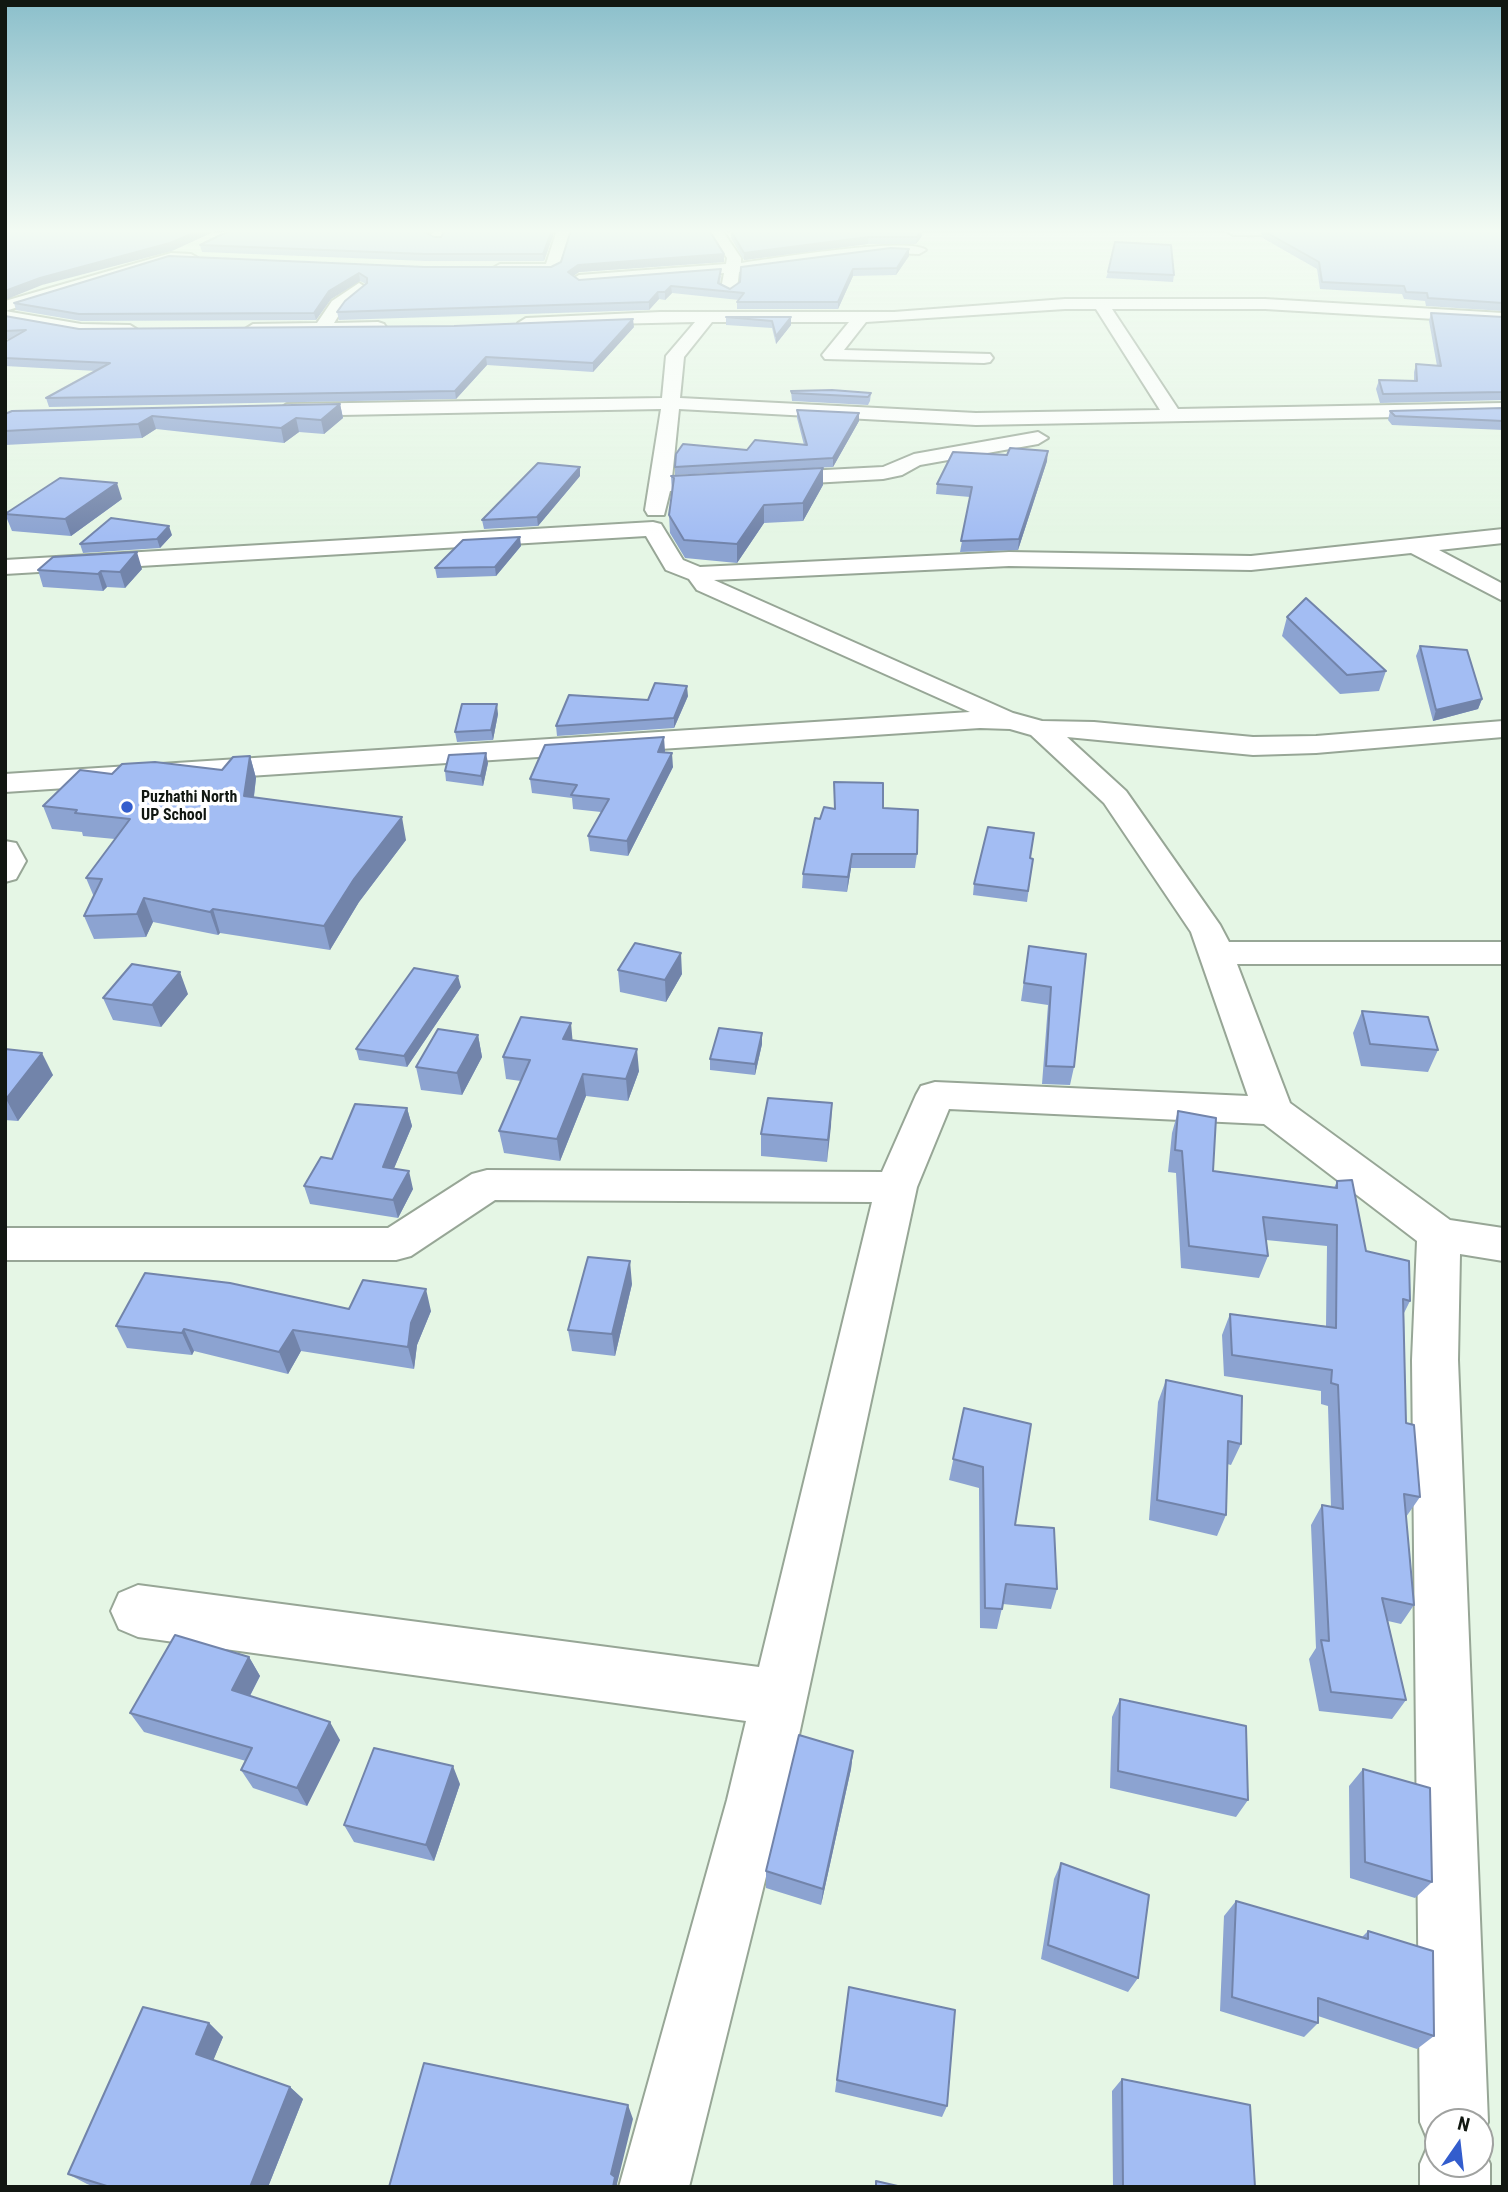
<!DOCTYPE html>
<html>
<head>
<meta charset="utf-8">
<style>
  body { margin:0 }
  #map { position:relative; width:1508px; height:2192px; overflow:hidden; background:#e5f6e5; font-family:"Roboto Condensed",sans-serif }
  canvas { display:block }
  .frame { position:absolute; inset:0; border:7px solid #111711; pointer-events:none }
  .north { position:absolute; left:1424px; top:2108px; width:70px; height:70px; box-sizing:border-box; background:#fff; border:2px solid #a0a2a0; border-radius:50%; rotate:14deg; font-size:19px; font-weight:700; line-height:28px; text-align:center; color:#111711 }
  .north::after { content:''; display:block; margin:auto; width:24px; height:32px; background:#335dcd; clip-path:polygon(50% 0,100% 100%,50% 72%,0 100%) }
</style>
</head>
<body>
<div id="map">
<canvas width="1508" height="2192"></canvas>
<div class="frame"></div>
<div class="north">N</div>
</div>
<script>
const ctx = document.querySelector('canvas').getContext('2d');
ctx.lineJoin = 'round';
function trace(path, color, width, dash) {
  ctx.strokeStyle = color;
  ctx.lineWidth = width;
  ctx.lineCap = dash ? 'butt' : 'round';
  ctx.setLineDash(dash || []);
  ctx.stroke(path);
}
function fill(path, color) {
  ctx.fillStyle = color;
  ctx.fill(path, 'evenodd');
}
function write(font, color, halo, rows, align = 'center') {
  ctx.font = font + ' "Roboto Condensed",sans-serif';
  ctx.lineWidth = 7;
  ctx.setLineDash([]);
  ctx.textBaseline = 'middle';
  ctx.strokeStyle = halo;
  ctx.fillStyle = color;
  for (const [text, x, y, turn = 0] of rows) {
    ctx.save();
    ctx.translate(x, y);
    ctx.rotate((+turn || 0) * Math.PI / 180);
    ctx.textAlign = isNaN(turn) ? turn : align;
    if (halo) ctx.strokeText(text, 0, 0);
    ctx.fillText(text, 0, 0);
    ctx.restore();
  }
}
const street = new Path2D(`
  M434,230H448L441,241L436,242L429,238Z
  M557,230H571L557,271L500,272L493,268L500,264H546Z
  M708,230H722L741,258V263C769,259 910,236 926,250L919,254L890,253L739,272L737,289L729,294L721,289L724,273L579,285L571,280L579,275L726,264L727,258Z
  M1321,230L1320,235L1315,236L1233,235L1226,231Z
  M171,253L191,254L198,258L191,262L171,261L5,311V301Z
  M359,283L367,288L344,307L334,323L378,322L384,324L386,327L384,330L253,334L245,329L253,324L317,323L332,301Z
  M1065,299H1265L1503,313V323L1265,309H1112L1178,409L1503,403V415L976,425L679,409L672,478L883,467L914,454L1038,432L1048,438L1038,444L920,465L902,475L883,479L670,491L664,515H648L645,510L661,409L287,416L278,410L287,404L662,398L666,356L695,322L520,326L518,323L526,318L660,312H894ZM1065,309H1096L1160,410L976,413L680,398L684,357L712,322H849L822,355L825,359L984,363L990,362L993,358L990,354L844,350L866,322Z
  M5,311L81,324L130,325L138,330C123,345 29,325 5,321Z
  M653,522L661,524L683,560L700,567L1009,552L1251,556L1503,529V543L1439,550L1503,584V601L1411,553L1251,570L1009,566L714,580L1013,713L1042,721L1094,722L1253,737L1316,736L1503,721V737L1316,753L1253,755L1067,737L1126,791L1220,925L1229,942H1503V964H1237L1290,1103L1450,1220L1503,1228V1261L1460,1254L1458,1360L1488,2122L1480,2141L1490,2164V2187H1420V2164L1429,2143L1420,2122L1412,1360L1417,1241L1264,1124L949,1109L917,1187L785,1800L689,2187H619L727,1800L746,1721L138,1637L119,1629L111,1611L119,1593L138,1585L759,1667L872,1202L495,1200L411,1256L396,1260H5V1228H388L472,1174L487,1170L882,1172L916,1095L921,1086L935,1082L1248,1096L1191,932L1104,803L1031,735L1010,729L980,728L5,792V774L970,712L697,590L689,579L666,570L646,536L5,574V560ZM1438,2122H1480V2164H1438Z`);
const secondary = new Path2D(`
  M5,841L16,843L26,861L16,879L5,882Z`);
const wall = new Path2D(`
  M231,230H432L429,234L434,237H441L445,230H555L544,261H426L202,252L200,245Z
  M755,230H922V236L916,244H868L744,260L731,238V231Z
  M1262,230H1503V311L1426,306L1425,301L1404,299L1402,294L1320,289L1317,269L1261,237Z
  M724,254V262L579,272L573,276L579,280L721,276L720,283L730,289L909,256L896,275L853,276L838,309H737V302L739,300L672,293L665,300L659,299L649,310L339,320L337,312L366,284L360,281L331,299L316,320L81,321L16,310L14,303L425,267H551L561,262Z
  M1108,272L1174,275L1173,282L1106,278Z
  M1431,313L1503,317V400L1380,403L1376,389L1379,380L1414,381V372L1416,364L1437,366L1429,321Z
  M5,316L79,329L634,327L593,372L487,365L456,399L49,407L46,398L96,371L5,366V342L10,339H5Z
  M726,317H791V325L776,344L772,328L726,325Z
  M791,391L871,393L870,401L868,405L792,401Z
  M340,404L343,418L324,434L299,432L284,443L156,429L142,438L5,445V414Z
  M1503,408V430L1392,425L1388,420L1390,411Z
  M797,410L859,421L833,467L675,475V467L747,450L804,445L797,418Z
  M1047,461L1018,550L960,552L970,497L936,494L937,484Z
  M580,476L538,526L484,529L482,520Z
  M671,476L823,485L803,521L764,523L737,563L685,558L670,533L669,515L672,494Z
  M122,499L71,536L12,531L5,514Z
  M172,535L160,548L83,553L80,544Z
  M521,546L496,576L437,578L435,568Z
  M142,569L125,588L107,587L103,591L43,587L38,570Z
  M1287,617L1386,671L1379,691L1340,694L1282,636Z
  M1420,646L1482,699L1478,709L1433,721L1416,656Z
  M688,696L674,728L557,736L556,726L648,700Z
  M498,714L493,740L457,742L455,732Z
  M665,751L664,753L673,767L628,856L590,851L588,836L601,812L573,809L572,798L532,793L530,779Z
  M250,756L256,778L254,797L406,840L359,902L330,950L220,933L218,935L153,922L146,937L94,939L84,916L94,897L86,878L115,839L83,836L82,832L52,829L43,806L112,774L222,770Z
  M488,763L483,786L446,781L445,771Z
  M834,782L883,808L917,854L915,868H851L847,892L802,888L803,874L834,809Z
  M1033,859L1027,902L973,895L974,884Z
  M1029,946L1086,954L1074,1067L1070,1085L1042,1084L1048,1005L1021,1001Z
  M618,970L682,974L666,1002L620,992Z
  M461,987L407,1067L359,1060L356,1049Z
  M188,994L161,1027L113,1020L103,998Z
  M1362,1011L1438,1050L1428,1072L1361,1066L1353,1033Z
  M762,1033V1044L755,1075L710,1070V1059Z
  M478,1035L482,1057L462,1095L421,1090L416,1067Z
  M573,1040L639,1071L628,1101L586,1096L560,1161L504,1153L499,1131L521,1081L506,1079L503,1057Z
  M5,1049L53,1075L18,1121L5,1120Z
  M832,1103L827,1162L761,1156V1134Z
  M407,1108L412,1126L394,1168L413,1189L398,1218L310,1204L304,1186L332,1159Z
  M1178,1111L1213,1171L1334,1188L1337,1181L1366,1251L1410,1301L1404,1313L1406,1423L1420,1497L1406,1517L1414,1605L1401,1624L1388,1621L1406,1700L1392,1719L1319,1711L1309,1659L1316,1648L1311,1525L1322,1505L1331,1507L1328,1406L1321,1404V1391L1224,1376L1222,1335L1230,1314L1326,1326L1327,1246L1266,1240L1268,1256L1259,1278L1181,1268L1176,1173L1168,1172L1172,1133Z
  M632,1284L615,1356L572,1351L568,1330Z
  M349,1309L431,1311L417,1345L414,1369L301,1351L288,1374L194,1351L192,1355L127,1348L116,1326Z
  M1166,1380L1241,1444L1231,1465L1227,1464L1226,1515L1217,1536L1149,1520L1158,1402Z
  M964,1408L1015,1525L1057,1589L1051,1609L1003,1604L997,1629L980,1628L979,1488L949,1480Z
  M249,1657L260,1676L250,1696L340,1740L307,1806L253,1788L241,1770L246,1761L144,1732L130,1713Z
  M1120,1699L1248,1800L1236,1817L1110,1788L1112,1717Z
  M853,1751L851,1769L821,1905L766,1888V1871Z
  M1363,1769L1432,1882L1415,1898L1350,1878L1349,1786Z
  M460,1784L434,1861L354,1842L344,1825Z
  M1061,1863L1138,1978L1128,1992L1041,1959L1054,1879Z
  M1236,1901L1362,1937L1368,1931L1434,2036L1417,2049L1318,2016V2023L1304,2037L1220,2011L1224,1916Z
  M849,1987L947,2106L942,2117L835,2092Z
  M209,2023L223,2037L213,2060L290,2087L303,2099L268,2187H95L87,2184L68,2174Z
  M1122,2079L1255,2187H1113L1112,2091Z`);
const shadedWall = new Path2D(`
  M201,230H218L172,251L42,285L5,300V291L40,278Z
  M552,230H555L544,261L543,254Z
  M922,230V236L916,244L917,237Z
  M868,237V244L744,260V253Z
  M909,249V256L896,275L897,268Z
  M724,254V262L579,272L569,279L568,272L578,265Z
  M853,269V276L838,309V302Z
  M359,273L360,281L331,299L316,320L314,313L329,291Z
  M671,286L672,293L665,300V292Z
  M658,292L659,299L649,310V302Z
  M791,317V325L776,344V336Z
  M633,319L634,327L593,372V363Z
  M486,357L487,365L456,399L455,391Z
  M340,404L343,418L324,434L321,420Z
  M859,413V421L833,467V458Z
  M152,416L156,429L142,438L138,424Z
  M296,418L299,432L284,443L281,428Z
  M1048,451L1047,461L1018,550L1019,539Z
  M580,467V476L538,526L537,517Z
  M823,468V485L803,521V503Z
  M117,483L122,499L71,536L65,519Z
  M764,505V523L737,563V544Z
  M169,526L172,535L160,548L157,539Z
  M520,537L521,546L496,576L495,567Z
  M137,552L142,569L125,588L120,572Z
  M101,571L107,587L103,591L98,574Z
  M687,686L688,696L674,728V718Z
  M1482,699L1478,709L1433,721L1436,710Z
  M497,704L498,714L493,740L491,730Z
  M664,737L665,751L659,766L658,752Z
  M486,753L488,763L483,786L481,776Z
  M672,753L673,767L628,856L627,841Z
  M250,756L256,778L251,819L244,796Z
  M402,817L406,840L359,902L330,950L324,926L354,879Z
  M852,854L851,868L847,892L848,877Z
  M144,898L153,922L146,937L137,914Z
  M213,909L220,933L218,935L210,912Z
  M681,953L682,974L666,1002L665,980Z
  M180,972L188,994L161,1027L152,1005Z
  M458,976L461,987L407,1067L404,1056Z
  M571,1023L573,1045L563,1039Z
  M762,1033V1044L755,1075V1064Z
  M478,1035L482,1057L462,1095L457,1073Z
  M637,1049L639,1071L628,1101L626,1079Z
  M42,1053L53,1075L18,1121L6,1099Z
  M583,1074L586,1096L560,1161L557,1139Z
  M832,1103L831,1126L827,1162L828,1140Z
  M407,1108L412,1126L387,1185L383,1167Z
  M409,1171L413,1189L398,1218L393,1200Z
  M630,1261L632,1284L615,1356L612,1334Z
  M426,1289L431,1311L417,1345L414,1369L408,1347L411,1323Z
  M184,1329L194,1351L192,1355L182,1333Z
  M293,1330L301,1351L288,1374L279,1352Z
  M249,1657L260,1676L243,1709L232,1690Z
  M330,1722L340,1740L307,1806L297,1788Z
  M853,1751L851,1769L821,1905L823,1889Z
  M453,1766L460,1784L434,1861L426,1845Z
  M209,2023L223,2037L211,2066L196,2054Z
  M290,2087L303,2099L268,2187H250Z
  M628,2105L633,2119L617,2184L618,2187H613L611,2174Z`);
const building = new Path2D(`
  M5,230H201L170,243L40,278L5,291Z
  M231,230H427L425,232L434,237H441L445,230H552L543,254H425L200,245Z
  M571,230H709L724,254L578,265L568,272L579,280L721,269L718,283L730,289L740,282L741,267L891,248L909,249L897,268L853,269L838,302H737L744,293L671,286L665,292H658L649,302L337,312L345,301L367,283V278L359,273L329,291L314,313L79,314L14,303L169,256L425,267H551L561,262Z
  M755,230H922L917,237H868L744,253L731,231Z
  M1262,230H1503V303L1428,298L1427,293L1406,292L1404,286L1322,282L1319,262Z
  M1115,242L1171,245L1174,275L1108,272Z
  M1431,313L1503,317V392L1383,394L1379,380L1417,381L1416,364L1441,366Z
  M5,316L79,329L454,326L633,319L593,363L486,357L455,391L46,398L110,363L5,358V342L26,330L5,331Z
  M726,317H791L776,336L772,321Z
  M832,390L871,393L868,397L792,393L791,391Z
  M340,404L321,420L296,418L281,428L152,416L138,424L5,431V414L12,411Z
  M1503,408V421L1395,416L1390,411Z
  M797,410L859,413L833,458L675,467L676,454L683,444L747,450L755,440L807,445Z
  M1010,448L1048,451L1019,539L961,541L972,487L937,484L953,452L1007,455Z
  M538,463L580,467L537,517L482,520Z
  M823,468L803,503L764,505L737,544L684,540L669,515L674,478L671,476Z
  M60,478L117,483L65,519L5,514Z
  M111,518L169,526L157,539L80,544Z
  M520,537L495,567L435,568L463,540Z
  M137,552L120,572L101,571L98,574L38,570L53,557Z
  M1306,598L1386,671L1347,675L1287,617Z
  M1420,646L1467,650L1482,699L1436,710Z
  M655,683L687,686L674,718L556,726L569,695L648,700Z
  M462,704H497L491,730L455,732Z
  M664,737L658,752L672,753L627,841L588,836L609,799L571,795L577,785L530,779L545,745Z
  M486,753L481,776L445,771L449,755Z
  M250,756L244,796L402,817L354,879L324,926L213,909L210,912L144,898L137,914L84,916L102,879L86,878L130,819L75,813L77,810L43,806L80,770L112,774L122,764L155,762L222,770L233,757Z
  M834,782L883,783V808L918,810L917,854H852L848,877L803,874L815,818L820,819L824,807L835,809Z
  M988,827L1034,833L1030,858L1033,859L1028,891L974,884Z
  M635,943L681,953L665,980L618,970Z
  M1029,946L1086,954L1074,1067L1046,1066L1051,987L1024,983Z
  M132,964L180,972L152,1005L103,998Z
  M414,968L458,976L404,1056L356,1049Z
  M1362,1011L1428,1017L1438,1050L1370,1044Z
  M521,1017L571,1023L563,1039L637,1049L626,1079L583,1074L557,1139L499,1131L530,1060L503,1057Z
  M719,1028L762,1033L755,1064L710,1059Z
  M438,1029L478,1035L457,1073L416,1067Z
  M5,1049L42,1053L6,1099H5Z
  M768,1098L832,1103L828,1140L761,1134Z
  M355,1104L407,1108L383,1167L409,1171L393,1200L304,1186L321,1157L332,1159Z
  M1178,1111L1216,1118L1213,1171L1337,1188V1181L1352,1180L1366,1251L1409,1261L1410,1301L1403,1299L1406,1423L1414,1425L1420,1497L1404,1494L1414,1605L1382,1598L1406,1700L1331,1692L1321,1640L1329,1641L1322,1505L1343,1509L1338,1385L1331,1383L1332,1370L1232,1355L1230,1314L1336,1328L1337,1225L1263,1217L1268,1256L1189,1246L1182,1151L1175,1150Z
  M588,1257L630,1261L612,1334L568,1330Z
  M145,1273L230,1283L349,1309L363,1280L426,1289L411,1323L408,1347L293,1330L279,1352L184,1329L182,1333L116,1326Z
  M1166,1380L1242,1396L1241,1444L1228,1441L1226,1515L1157,1500Z
  M964,1408L1031,1424L1015,1525L1054,1528L1057,1589L1006,1584L1002,1609L985,1608L983,1467L953,1459Z
  M175,1635L249,1657L232,1690L330,1722L297,1788L241,1770L252,1748L130,1713Z
  M1120,1699L1246,1726L1248,1800L1118,1771Z
  M799,1735L853,1751L823,1889L766,1871Z
  M374,1748L453,1766L426,1845L344,1825Z
  M1363,1769L1430,1788L1432,1882L1365,1862Z
  M1061,1863L1149,1895L1138,1978L1048,1945Z
  M1236,1901L1368,1939V1931L1433,1951L1434,2036L1318,1998V2023L1232,1997Z
  M849,1987L955,2010L947,2106L837,2080Z
  M143,2007L209,2023L196,2054L290,2087L250,2187H110L68,2174Z
  M424,2063L628,2105L611,2174L615,2177L613,2187H389Z
  M1122,2079L1250,2105L1255,2187H1123Z
  M876,2181L902,2187H876Z`);
const markers = [
  [127,807,7,"#335dcd"]
];
const farPoinames = [
  ["Puzhathi North",141,798],
  ["UP School",141,816]
];
trace(street, '#97a696', 4);
trace(secondary, '#97a696', 4);
fill(street, '#fff');
fill(secondary, '#fff');
fill(wall, '#8ca3d1');
fill(shadedWall, '#7284aa');
fill(building, '#a3bdf3');
trace(building, '#7284aa', 2);
const sky = ctx.createLinearGradient(0, 0, 0, 537);
sky.addColorStop(0, '#8bbfcb');
sky.addColorStop(0.43, '#f3fbf3');
sky.addColorStop(1, '#f3fbf300');
ctx.fillStyle = sky;
ctx.fillRect(0, 0, 1508, 537);
for (const [x, y, r, color] of markers) {
  const dot = new Path2D();
  dot.arc(x, y, r, 0, 2 * Math.PI);
  ctx.fillStyle = color;
  ctx.fill(dot);
  trace(dot, '#fff', 2.5);
}
write('bold 16px', '#111711', '#fff', farPoinames, 'left');
</script>
</body>
</html>
